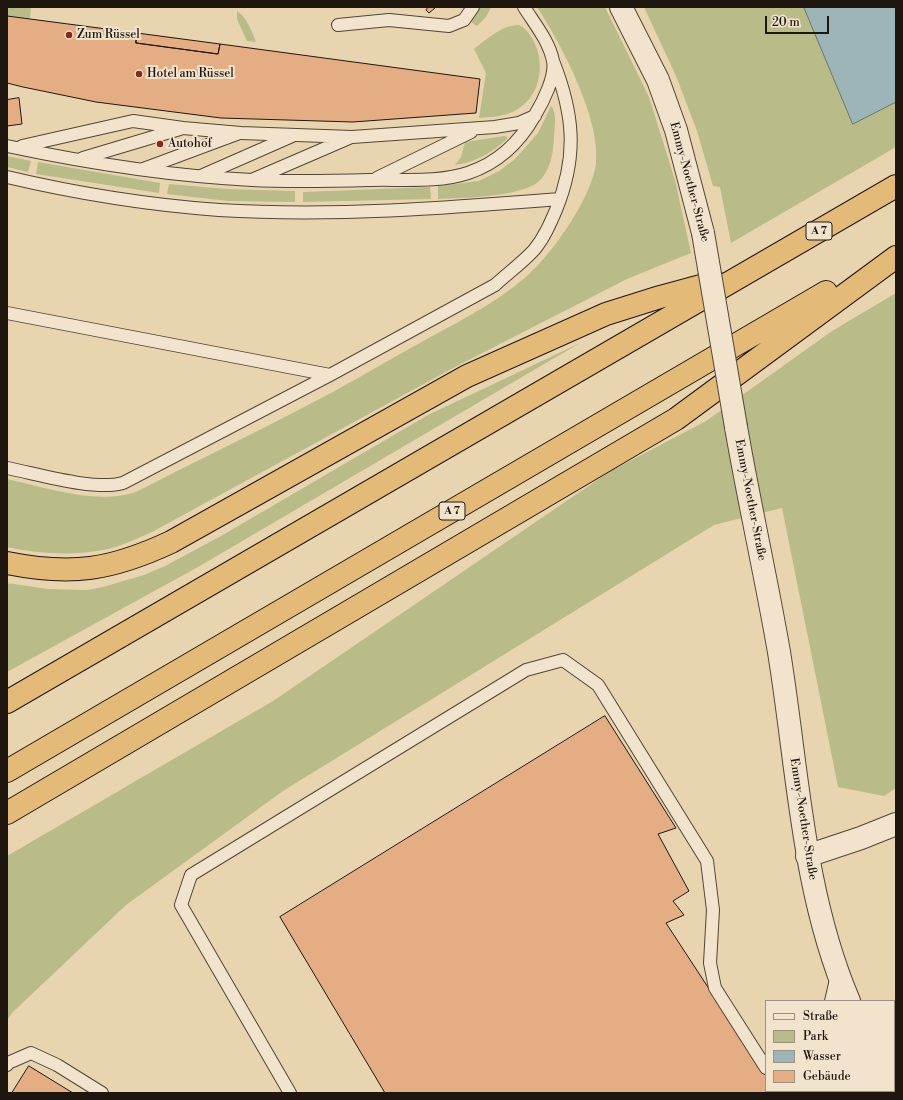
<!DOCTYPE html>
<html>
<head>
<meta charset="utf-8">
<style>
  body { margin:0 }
  #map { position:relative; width:903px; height:1100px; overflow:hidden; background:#e9d4b0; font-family:"Libre Bodoni",serif }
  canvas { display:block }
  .frame { position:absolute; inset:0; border:8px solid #201610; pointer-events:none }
  .legend { position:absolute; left:765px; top:1000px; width:130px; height:92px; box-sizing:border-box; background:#f1e3cc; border:1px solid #9d9181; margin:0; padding:5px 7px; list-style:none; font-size:12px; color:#201610 }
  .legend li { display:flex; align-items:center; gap:8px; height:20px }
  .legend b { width:20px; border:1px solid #9d9181 }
  .scale { position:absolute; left:765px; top:16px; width:64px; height:18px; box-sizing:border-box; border:2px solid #201610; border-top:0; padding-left:5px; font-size:12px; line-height:14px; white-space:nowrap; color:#201610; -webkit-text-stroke:3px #f1e3cc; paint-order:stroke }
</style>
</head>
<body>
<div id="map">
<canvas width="903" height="1100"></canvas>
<div class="frame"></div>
<ul class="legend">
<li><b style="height:5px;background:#f1e3cc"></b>Straße</li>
<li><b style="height:11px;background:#b9bc89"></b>Park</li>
<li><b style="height:11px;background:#9db5b7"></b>Wasser</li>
<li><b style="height:11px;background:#e4ad84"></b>Gebäude</li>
</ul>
<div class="scale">20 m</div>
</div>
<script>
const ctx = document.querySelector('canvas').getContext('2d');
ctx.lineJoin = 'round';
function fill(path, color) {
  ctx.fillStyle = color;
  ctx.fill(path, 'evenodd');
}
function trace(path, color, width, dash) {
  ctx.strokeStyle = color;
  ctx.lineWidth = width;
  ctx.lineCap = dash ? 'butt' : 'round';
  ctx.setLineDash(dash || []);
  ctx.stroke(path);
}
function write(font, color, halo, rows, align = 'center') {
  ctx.font = font + ' "Libre Bodoni",serif';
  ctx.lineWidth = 4;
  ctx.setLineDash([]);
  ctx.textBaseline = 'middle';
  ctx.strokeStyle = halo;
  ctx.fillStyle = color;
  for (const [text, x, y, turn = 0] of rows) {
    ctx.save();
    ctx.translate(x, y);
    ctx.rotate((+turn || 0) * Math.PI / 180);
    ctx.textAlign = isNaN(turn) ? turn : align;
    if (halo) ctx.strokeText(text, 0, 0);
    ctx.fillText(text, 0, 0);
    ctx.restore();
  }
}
const green = new Path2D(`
  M7,7L31,8L30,19L7,16Z
  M478,7H491L486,17L477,26L471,22Z
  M537,7H605L649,97L675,180L691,253L627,279L455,367L152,532C136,539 120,547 103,550C71,556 38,554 7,547V479C48,488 99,506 138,491C194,462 251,435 306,406C342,388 376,367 411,348C451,325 495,305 529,274C554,251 592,197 596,163C601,119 561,44 537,7Z
  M644,7H896V147L731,243L720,187L713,186L697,131L676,76Z
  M237,11C247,17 252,32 256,42L247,41L237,19Z
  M519,25C529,30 533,39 537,49C545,74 536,103 510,113C500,117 490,117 479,118L486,73L474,49C486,40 503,24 519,25Z
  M551,106C558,114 554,130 554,139C553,154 550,172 538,182C520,197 462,198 438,199V186L479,181L499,171L515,159L538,133Z
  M504,136L507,137V139C493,152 474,163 455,165L461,157L465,142Z
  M7,156L31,161L28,172L7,167Z
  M38,162L160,183L159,193L36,174Z
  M169,184L226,189L295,191V202L228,201L167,194Z
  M430,187L431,199L303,202V192Z
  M896,293V788L884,796L838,787L782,508L714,525L283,791L126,905L13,1012L7,1020V856L273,701L609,472L706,421L832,331Z
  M580,343L198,567L7,672V583L48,589L87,590L103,587L144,575L165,566L221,536L428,415Z`);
const water = new Path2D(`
  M804,7H896V102L853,124Z`);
const building = new Path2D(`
  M429,7H436L429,13L426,10Z
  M7,16L137,33L136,43L218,54L220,44L480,79L476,113L353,122L221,118L96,102L23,87L7,83Z
  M137,33L220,44L218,54L136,43Z
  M19,98L22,124L7,126V100Z
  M605,716L676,828L658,834L689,891L673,901L684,915L666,923L766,1076V1091H776L777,1093H385L280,917Z
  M29,1066L73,1093H12Z`);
const service = new Path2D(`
  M338,25L389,20L449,26L464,20L473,7
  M7,146C87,163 170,176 252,180C291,182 331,181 370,180C402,179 438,183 468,173C498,163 520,142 535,115C543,102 556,76 553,61C549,41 534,23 524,7
  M22,146L133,121L183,128L241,133L352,137L495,127L519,123L535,116
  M83,158L180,129
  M143,169L237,134
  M201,176L292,136
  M7,177C75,193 150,205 219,210C333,217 447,208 560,199
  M377,178L471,132
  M254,179L349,138
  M7,313L330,375
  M7,468C38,474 94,491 123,483L330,375L495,285C508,273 522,263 534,250C544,238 550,224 556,210C578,156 574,114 553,61
  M831,1001L837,975
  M7,1065L8,1063L31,1053L57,1065L102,1093
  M780,1091L782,1093
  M840,1091L841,1093
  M290,1093L181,905L191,875L526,670L563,660L598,685L707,861L713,910L710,963L715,988L766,1068`);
const minor = new Path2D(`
  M807,856L861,838L896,824`);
const tertiary = new Path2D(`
  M621,7L658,80L676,130L703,233
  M736,427C749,502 766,577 779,652C798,769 802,891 849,1001
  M894,1075L896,1077`);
const motorway = new Path2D(`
  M7,563C72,576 111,570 171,542L467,376L606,314L660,297L715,282
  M7,702L896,186
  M7,771L826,292
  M7,813L676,419L896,257`);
const tertiaryBridge = new Path2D(`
  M703,233L736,427`);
const markers = [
  [69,35,4,"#8f2418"],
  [139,74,4,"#8f2418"],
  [160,144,4,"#8f2418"]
];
const shields = [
  [819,231,26],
  [452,511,26]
];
const shieldNames = [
  ["A 7",819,231],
  ["A 7",452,511]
];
const poiNames = [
  ["Zum Rüssel",77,35],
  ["Hotel am Rüssel",147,74],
  ["Autohof",168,144]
];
const streetNames = [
  ["Emmy-Noether-Straße",689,182,75],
  ["Emmy-Noether-Straße",750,500,79],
  ["Emmy-Noether-Straße",803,819,81]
];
fill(green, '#b9bc89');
fill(water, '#9db5b7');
trace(water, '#6b7574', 1);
fill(building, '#e4ad84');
trace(building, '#201610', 1);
trace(service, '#524638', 14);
trace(minor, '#524638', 24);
trace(tertiary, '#524638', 24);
trace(motorway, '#201610', 24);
trace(service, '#f1e3cc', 12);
trace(minor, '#f1e3cc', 22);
trace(tertiary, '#f1e3cc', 22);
trace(motorway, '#e4ba78', 22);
trace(tertiaryBridge, '#524638', 24, []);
trace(tertiaryBridge, '#f1e3cc', 22);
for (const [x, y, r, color] of markers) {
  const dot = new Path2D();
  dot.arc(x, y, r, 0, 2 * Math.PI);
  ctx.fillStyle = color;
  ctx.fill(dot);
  trace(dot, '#f1e3cc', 1.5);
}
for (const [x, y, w] of shields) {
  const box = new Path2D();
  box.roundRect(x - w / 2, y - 9, w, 18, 3);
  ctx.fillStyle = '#f1e3cc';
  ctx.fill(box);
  trace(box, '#201610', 1);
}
write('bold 11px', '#201610', null, shieldNames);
write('12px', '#201610', '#f1e3cc', poiNames, 'left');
write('12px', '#201610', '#f1e3cc', streetNames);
</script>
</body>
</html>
